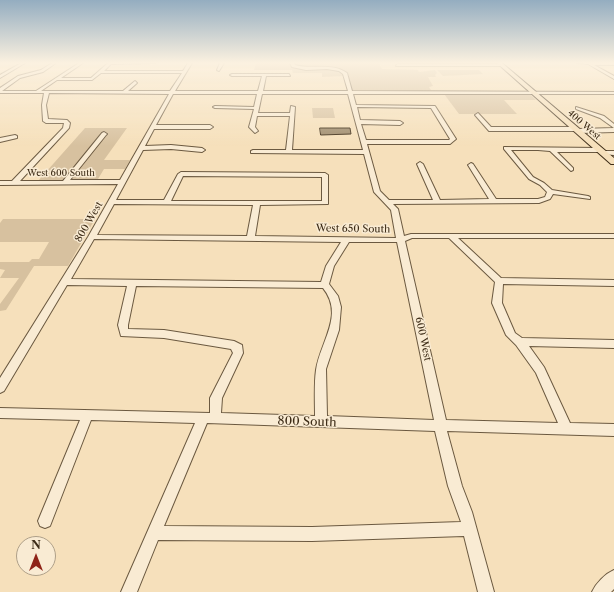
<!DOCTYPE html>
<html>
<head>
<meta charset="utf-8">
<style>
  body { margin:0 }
  #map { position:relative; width:614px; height:592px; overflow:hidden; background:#f6e0bb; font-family:"Libre Caslon Text",serif }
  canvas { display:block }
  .north { position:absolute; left:16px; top:536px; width:40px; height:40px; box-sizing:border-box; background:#f9ebd3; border:1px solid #ae9f88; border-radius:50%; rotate:0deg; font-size:11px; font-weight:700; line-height:16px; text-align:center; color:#3d2c17 }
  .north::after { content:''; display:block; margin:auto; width:14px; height:18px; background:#8f2418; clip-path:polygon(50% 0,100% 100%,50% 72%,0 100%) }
</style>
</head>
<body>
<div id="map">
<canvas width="614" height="592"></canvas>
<div class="north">N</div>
</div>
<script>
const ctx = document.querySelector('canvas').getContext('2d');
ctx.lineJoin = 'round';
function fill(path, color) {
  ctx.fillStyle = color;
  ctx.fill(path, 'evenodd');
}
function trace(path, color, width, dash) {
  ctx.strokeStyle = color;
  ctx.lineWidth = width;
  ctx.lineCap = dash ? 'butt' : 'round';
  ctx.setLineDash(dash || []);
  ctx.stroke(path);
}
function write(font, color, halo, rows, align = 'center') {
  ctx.font = font + ' "Libre Caslon Text",serif';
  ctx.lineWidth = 3;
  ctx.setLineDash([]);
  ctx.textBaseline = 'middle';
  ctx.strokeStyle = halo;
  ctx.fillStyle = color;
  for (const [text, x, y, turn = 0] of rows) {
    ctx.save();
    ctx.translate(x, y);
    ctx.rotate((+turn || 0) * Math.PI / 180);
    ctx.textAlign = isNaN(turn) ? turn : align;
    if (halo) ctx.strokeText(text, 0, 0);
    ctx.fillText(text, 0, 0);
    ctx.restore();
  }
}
const green = new Path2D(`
  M256,63H379L382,69L418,70L419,72L435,70L437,73L435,75L436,77H428L433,86L429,87L431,90H348L344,76L322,77V73H293L292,70H254Z
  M437,70H479L483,74L443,76Z
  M444,94H530L536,100H504L517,114H459Z
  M312,108H333L335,118H313Z
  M85,128H127L104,160H130L125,169H104L98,179L38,181Z
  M3,219H95L68,266H34L6,310L0,311V304L19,278H0L5,270L0,269V262H29L32,259H39L49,242H0V223Z`);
const building = new Path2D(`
  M320,128H350L351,134L321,135Z`);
const minor = new Path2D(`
  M21,63H25L0,78V75Z
  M52,63H56L43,72L20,78L2,91H36L79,63H83L61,78H91L108,63H156L111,64L104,71H183L188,63H192L175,91H258L262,76H232L230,75L232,74H289L290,76H266L263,91H348L343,74L339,71L327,69L306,70L292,67L290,63H294L295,65C311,70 332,62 347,73L352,91L614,92V94H353L356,105L435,106L456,139L450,144H367L380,191L389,200H433L417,164L420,162L423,164L440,200L489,199L468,165L471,163L473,164L496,199H538L545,197L547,192L540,185L529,179L504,149V147L599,148L602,150L599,152H557L573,168V170L571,171L550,151L538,150H511L533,177L544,183L552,190L588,196L590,197V199L553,194L550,199L539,203L393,204L398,209L404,236L411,234H614V238H458L501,278L614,280V286L503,284L502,303L515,333L522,338L614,340V348L529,346L544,367L570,423L614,424V436L447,431L462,486L472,512L494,592H478L464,536L312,541L158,540L137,592H121L195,423L91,420L50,526L45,528L40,526L38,521L80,420L0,418V408L210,413V398L233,353L231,349L164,338L121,336L118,325L127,286L67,285L4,391L0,393V378L88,237L118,184L0,185V181H12L63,128L64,123H46L43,121L42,105L44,93H0V88L18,76L41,70ZM101,73H182L170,91H128L137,83L135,81L123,91H41L57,80H92ZM49,93L169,94L120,180H70L106,135L107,134L104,132L102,133L63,181H20L69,128L70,123L67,120L48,119L46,105ZM173,94H257L254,107L215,106L213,107L215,108L254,109L249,127L255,133L258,131L255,127L257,116H290L286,150H253L251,151V153L364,154L374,192L391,210L396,238L255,236L260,205L328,204V175L325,173L181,172L178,174L164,200H116L143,150L171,149L202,152L205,150L202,148L171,145L145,146L154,129H210L213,127L210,125H156ZM262,94H348L363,150H292L295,107L291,106L290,113H258ZM357,107L431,108L450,139L449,140H366L361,124L400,125L403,123L400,121L360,120ZM183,176L322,177V201H171ZM114,204L253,205L247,236L97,235ZM412,238H449L495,282L492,303L506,335L516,345L536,373L558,423L446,420L405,241ZM94,239L341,242L326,266L321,282L71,279ZM349,242H397L434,420L327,416L326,369L339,330L341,307L338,296L329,284L334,266ZM136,286L323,288C345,315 320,342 316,370C314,384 315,401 315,416L221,413L222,398L243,353L242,345L234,341L164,330L128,329V325ZM207,423L435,431L448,486L461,522L312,527L164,526Z
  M220,63H224L219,71L217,70Z
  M577,63H614V65H594L614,76V79L588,64Z
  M397,64H501L503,65L501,66H396Z
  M576,107L604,116L614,124V128L600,118L576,109Z
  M478,113L491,127H576L578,129L614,128V132L578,133L576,131H489L475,115Z
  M15,135L17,136V138L0,142V138Z
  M603,151H614V155L601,154V152Z
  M614,570V589L611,592H592C596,583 605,574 614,570Z`);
const major = new Path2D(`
  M497,63H502L614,158V164H611Z`);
const farStreetnames = [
  ["400 West",584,125,41],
  ["West 600 South",61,173]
];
const streetNames = [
  ["800 West",89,222,-60],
  ["West 650 South",353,229,1],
  ["600 West",423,339,78]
];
const nearStreetnames = [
  ["800 South",307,422,2]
];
fill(green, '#d7c19f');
fill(building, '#9d8a6c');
trace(building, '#3d2c17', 1);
trace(minor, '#6b5940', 2);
trace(major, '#3d2c17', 2);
fill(minor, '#f9ebd3');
fill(major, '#f6e0bb');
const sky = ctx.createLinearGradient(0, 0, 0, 146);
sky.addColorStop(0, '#94adc0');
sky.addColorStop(0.43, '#fbf1e0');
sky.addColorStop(1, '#fbf1e000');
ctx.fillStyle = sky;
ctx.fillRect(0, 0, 614, 146);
write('9px', '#3d2c17', '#f9ebd3', farStreetnames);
write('10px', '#3d2c17', '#f9ebd3', streetNames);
write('12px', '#3d2c17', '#f9ebd3', nearStreetnames);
</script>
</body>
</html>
